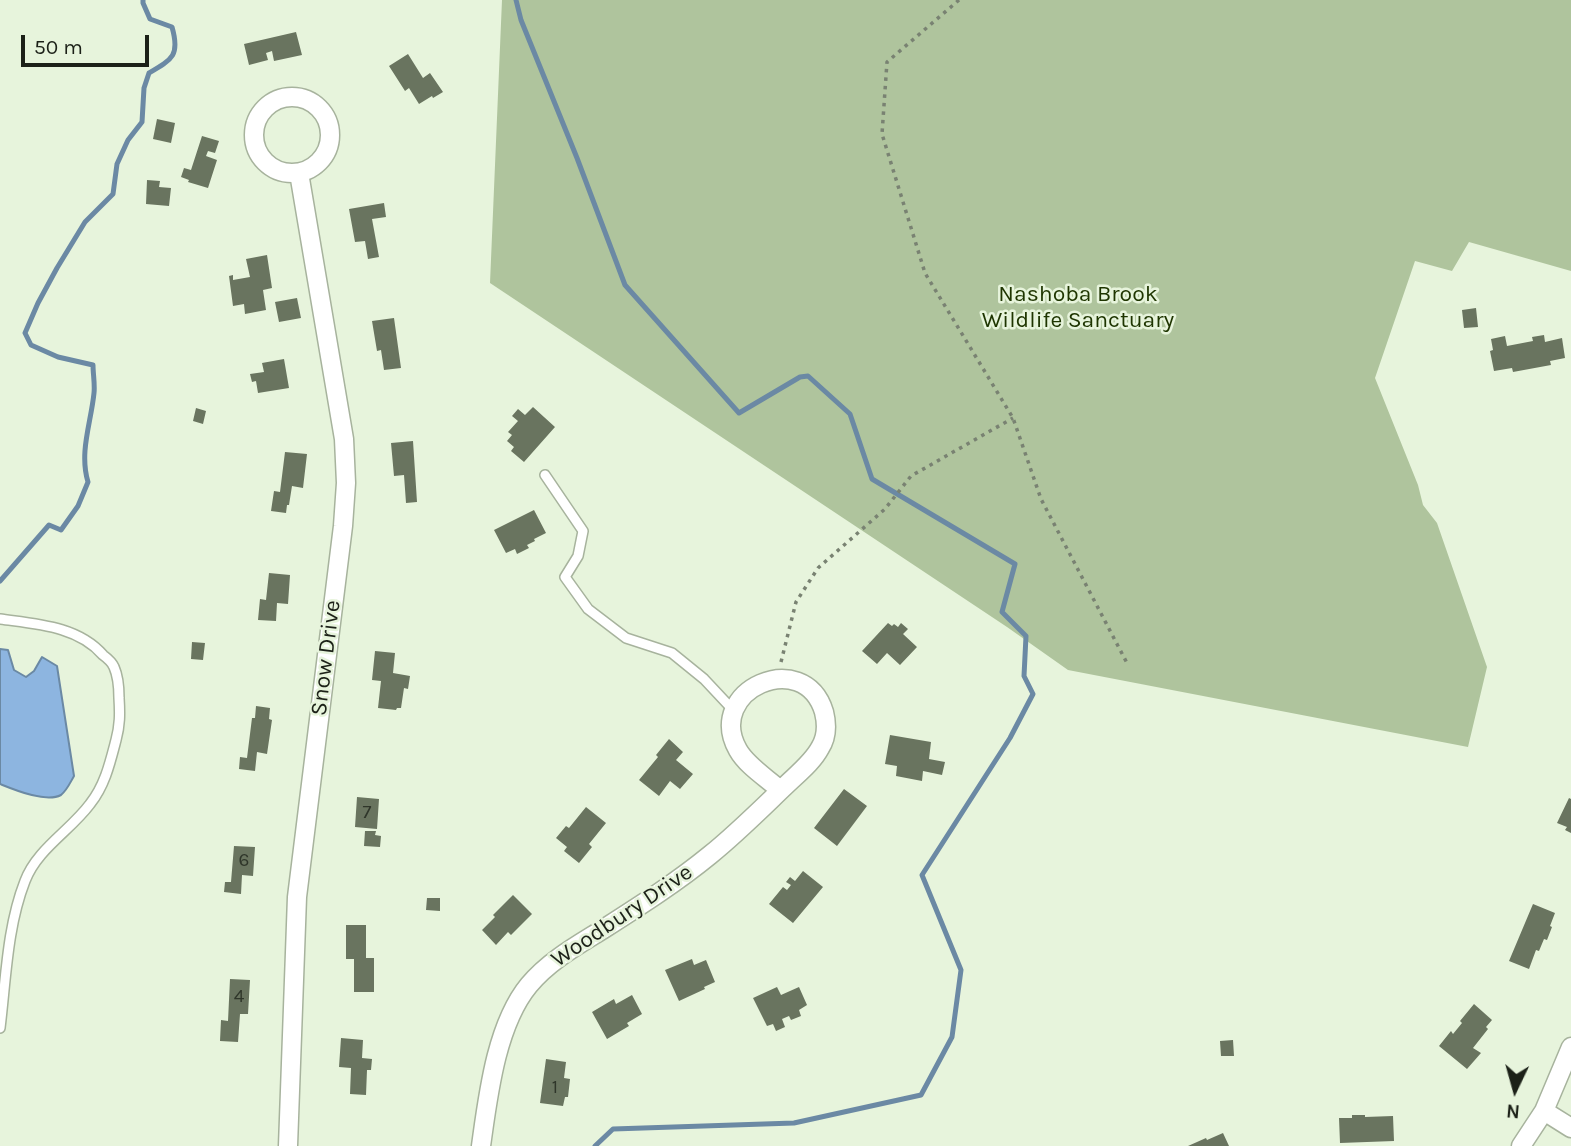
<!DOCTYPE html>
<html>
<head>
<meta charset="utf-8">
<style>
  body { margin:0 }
  #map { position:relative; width:1571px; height:1146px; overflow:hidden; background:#e7f4dc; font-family:Karla,sans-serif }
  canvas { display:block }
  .north { position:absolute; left:1480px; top:1055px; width:70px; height:70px; -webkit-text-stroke:5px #e7f4dc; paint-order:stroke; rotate:185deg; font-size:19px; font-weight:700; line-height:28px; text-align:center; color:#1c2118 }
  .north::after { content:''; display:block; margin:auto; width:24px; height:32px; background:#1c2118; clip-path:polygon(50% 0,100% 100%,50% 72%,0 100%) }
  .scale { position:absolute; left:21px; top:35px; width:128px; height:32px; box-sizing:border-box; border:4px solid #1c2118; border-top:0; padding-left:9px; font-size:21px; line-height:24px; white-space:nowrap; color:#1c2118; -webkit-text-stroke:5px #e7f4dc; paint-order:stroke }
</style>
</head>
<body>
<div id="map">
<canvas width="1571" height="1146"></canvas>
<div class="north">N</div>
<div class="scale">50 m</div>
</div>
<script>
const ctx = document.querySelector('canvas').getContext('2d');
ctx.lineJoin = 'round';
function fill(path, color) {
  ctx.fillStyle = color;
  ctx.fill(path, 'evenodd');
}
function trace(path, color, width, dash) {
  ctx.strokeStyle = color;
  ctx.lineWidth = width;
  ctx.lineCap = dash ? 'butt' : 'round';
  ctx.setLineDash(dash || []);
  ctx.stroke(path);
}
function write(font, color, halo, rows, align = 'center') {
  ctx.font = font + ' Karla,sans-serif';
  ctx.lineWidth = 5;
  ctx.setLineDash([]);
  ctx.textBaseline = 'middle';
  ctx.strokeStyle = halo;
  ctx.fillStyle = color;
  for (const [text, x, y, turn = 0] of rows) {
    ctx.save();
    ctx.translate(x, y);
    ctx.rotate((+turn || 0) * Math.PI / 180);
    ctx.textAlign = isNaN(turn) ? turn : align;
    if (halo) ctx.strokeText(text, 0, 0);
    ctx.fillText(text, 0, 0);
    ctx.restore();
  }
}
const green = new Path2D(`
  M502,0H1571V271L1469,242L1452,271L1415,261L1375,378L1418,485L1423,505L1437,523L1487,667L1468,747L1068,670L1007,627L490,283Z`);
const water = new Path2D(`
  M0,649L8,650L14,670L26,677L34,671L42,657L57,666L74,776C70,783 67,790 61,795C46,803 15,790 0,784Z`);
const stream = new Path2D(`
  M516,0L521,20L577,158L625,285L739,413L800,377L808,376L850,414L872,479L1015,564L1002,612L1026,636L1024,676L1033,694L1010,738L922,875L961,970L952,1037L921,1095L794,1123L613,1129L595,1146
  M0,581L49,525L61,530L78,506L88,482C79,452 91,423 94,393C95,384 93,374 93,365L58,357L31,345L25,333L38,303L57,268L85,222L113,194L117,164L128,140L142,122L144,88L149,73C173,59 180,55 172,27L150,19L143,3V0`);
const building = new Path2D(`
  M296,32L302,55L274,61L272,51L266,53L268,60L249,65L244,44Z
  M408,54L423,78L430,73L443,92L433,98L432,96L419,104L409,88L405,91L389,66Z
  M157,119L175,123L171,143L153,139Z
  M202,136L219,141L215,153L208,151L206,156L217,160L208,188L188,182L189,180L181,177L184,168L191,170Z
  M147,180L160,181L159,187L171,188L169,206L146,204Z
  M384,203L386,217L372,219L379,257L368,259L365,241L355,242L349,209Z
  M267,255L272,288L263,290L266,310L245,314L244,304L233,306L229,276L233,275V280L250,277L246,259Z
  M297,298L301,318L279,322L275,302Z
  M1476,308L1478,327L1464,328L1462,310Z
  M394,318L401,368L384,370L381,350L377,351L372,321Z
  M1544,335L1545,342L1562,338L1565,358L1550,361L1551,365L1513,372L1512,368L1494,371L1490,351L1493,350L1491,339L1505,336L1507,346L1533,341L1532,337Z
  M284,359L289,388L258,393L256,381L252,382L250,374L264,372L262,363Z
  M533,407L555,427L524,462L511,451L514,447L507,441L512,435L508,432L518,421L512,416L518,409L525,415Z
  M196,408L206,411L203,424L193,421Z
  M413,441L417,502L406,503L404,475L394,476L391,443Z
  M285,452L307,454L303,488L292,486L289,505H287L286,513L271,511L274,491L280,492Z
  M534,510L546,533L534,539L535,541L527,545L529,548L517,554L515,549L506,553L494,530Z
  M269,573L290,575L288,604L277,603L276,621L258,620L260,599L266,600Z
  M888,623L892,626L894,624L898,627L901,623L908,629L903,634L917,647L900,665L887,653L877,664L862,651Z
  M192,642L205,643L203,660L191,659Z
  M375,651L395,653L393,673L410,676L408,689L404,688L401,708H397L396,710L378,708L381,681L372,680Z
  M256,706L270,708L269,719L272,720L267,754L257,752L255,771L239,769L240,757L247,758L252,718H255Z
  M890,735L931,742L929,759L945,762L942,775L923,771L922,781L896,776L897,766L885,764Z
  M669,739L683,752L676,760L693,774L680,789L670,781L659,796L639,780L658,757L656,755Z
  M844,789L867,806L837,846L814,828Z
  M357,797L379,799L377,829L355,827Z
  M1569,798L1571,799V833L1565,830L1567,827L1557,823Z
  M586,807L606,823L589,844L592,847L579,863L564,851L567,847L556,838L566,826L569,828Z
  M365,831H376L375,835L381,836L380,847L364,846Z
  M234,846L255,847L253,876L242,875L241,894L224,892L225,882H231Z
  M803,871L823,887L793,923L769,904L783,887L787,890L791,885L786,882L790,877L795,881Z
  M513,895L532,914L511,935L508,932L496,945L482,930L495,917L493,915Z
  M427,898H440V911L426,910Z
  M1533,904L1555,913L1550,926L1552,927L1547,940L1544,939L1539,951L1536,950L1529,969L1509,961Z
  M346,925H366V958H374V992H354V959H346Z
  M692,959L694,965L706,960L715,982L704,987L705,989L679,1001L665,970Z
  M230,979L250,980L248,1014H240L238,1042L220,1041L221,1020L228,1021Z
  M777,987L781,995L799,987L807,1005L799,1010L801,1016L791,1020L789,1016L782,1019L785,1027L776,1031L773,1024L767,1026L753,998Z
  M632,995L642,1014L627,1023L629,1026L607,1039L592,1012L614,999L616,1004Z
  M1474,1004L1492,1020L1486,1027L1488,1029L1473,1048L1481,1053L1467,1069L1439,1046L1451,1031L1453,1034L1462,1023L1460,1021Z
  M341,1038L363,1040L362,1058L372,1059L371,1070H367L366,1095L350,1094L351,1068L339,1067Z
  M1233,1040L1234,1056H1221L1220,1041Z
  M546,1059L566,1062L564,1078L570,1079L568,1097H565L563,1106L540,1103Z
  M1352,1115H1365V1117L1393,1116L1394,1141L1340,1143L1339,1118H1352Z
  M1223,1133L1229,1146H1188L1206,1138L1207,1140Z`);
const path = new Path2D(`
  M959,0L887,62L882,134L925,273L1013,418L1041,499L1128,665
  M781,662L796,602L818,568L885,509L911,476L1013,418`);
const service = new Path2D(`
  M545,475L583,531L578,556L565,577L588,609L626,638L672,653L704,679L734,711
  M0,619C36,624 78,626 103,655C107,658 112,662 114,667C118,676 119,688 119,698C120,714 120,725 116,740C110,763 105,785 90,804C70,831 37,849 25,881C7,927 6,979 0,1028`);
const minor = new Path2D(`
  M254 135a38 38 0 1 1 76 0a38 38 0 1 1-76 0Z
  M1544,1111L1571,1128
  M288,1146L297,897L343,526L346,483L344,439L299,173
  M481,1146C488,1096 496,1025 529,985C550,960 578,945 605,928C641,905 677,882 710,855C736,834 760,810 784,787C796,775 812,763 820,748C827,737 827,724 824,712C804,646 704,690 738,750C747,766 767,778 780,790
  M1521,1146L1544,1111L1571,1047`);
const numberNames = [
  ["7",367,813],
  ["6",244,861],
  ["4",239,997],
  ["1",555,1088]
];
const parkNames = [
  ["Nashoba Brook",1078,294],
  ["Wildlife Sanctuary",1078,320]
];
const streetNames = [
  ["Snow Drive",326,658,-83],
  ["Woodbury Drive",622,916,-34]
];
fill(green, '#afc49d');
fill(water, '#8db5e0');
trace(water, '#6b89a4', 2);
trace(stream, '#6b89a4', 5);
fill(building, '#69745f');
trace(service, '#a7b39d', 12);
trace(minor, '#a7b39d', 21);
trace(path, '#798272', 3.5, [3.5, 5]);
trace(service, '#fff', 9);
trace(minor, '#fff', 18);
write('19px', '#2f362a', null, numberNames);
write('23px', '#1e3500', '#e7f4dc', parkNames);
write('23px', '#1c2118', '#e7f4dc', streetNames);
</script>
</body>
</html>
